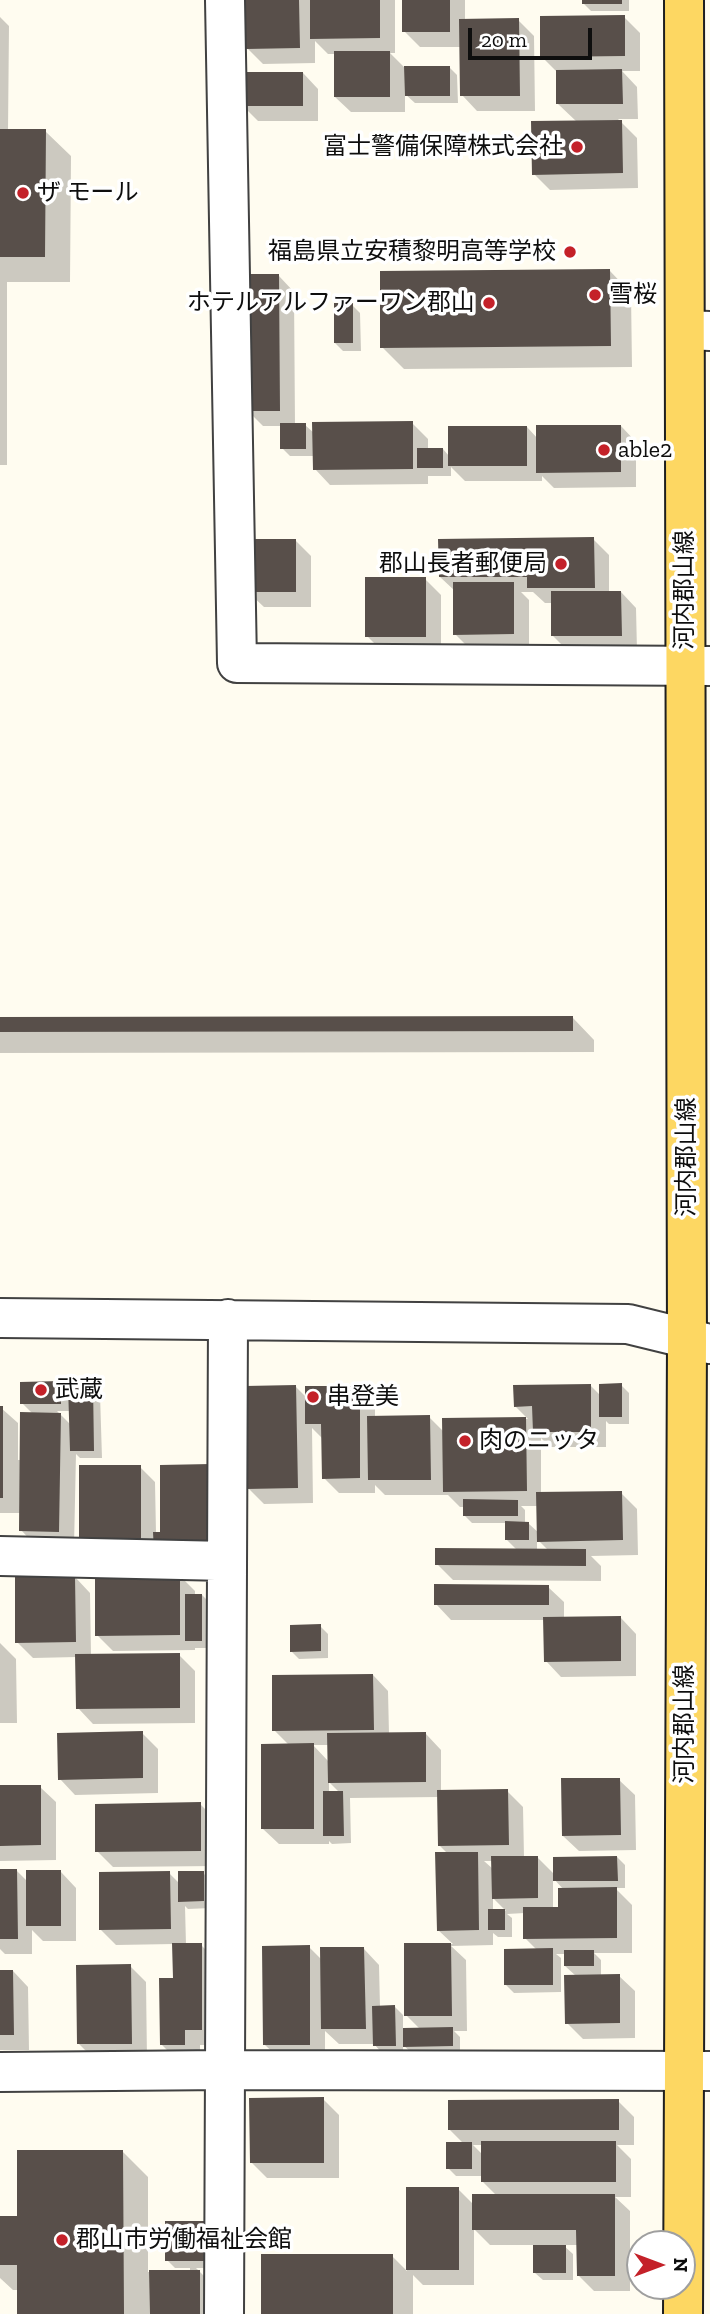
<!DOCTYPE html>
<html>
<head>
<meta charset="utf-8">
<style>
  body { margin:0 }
  #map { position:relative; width:710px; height:2314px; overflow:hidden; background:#fffcf0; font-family:"Zilla Slab",serif }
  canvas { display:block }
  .north { position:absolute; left:626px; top:2230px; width:70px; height:70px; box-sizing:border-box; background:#fff; border:2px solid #9f9f9f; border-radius:50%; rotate:90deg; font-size:19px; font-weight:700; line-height:28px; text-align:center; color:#0e0e0e }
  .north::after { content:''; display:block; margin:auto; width:24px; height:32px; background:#c42129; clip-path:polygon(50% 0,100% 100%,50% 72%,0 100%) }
  .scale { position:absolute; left:468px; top:28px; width:124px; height:32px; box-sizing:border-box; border:4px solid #0e0e0e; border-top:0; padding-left:9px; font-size:21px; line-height:24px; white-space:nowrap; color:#0e0e0e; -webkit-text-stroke:5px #fff; paint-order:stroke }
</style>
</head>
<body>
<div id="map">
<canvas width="710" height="2314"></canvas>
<div class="north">N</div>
<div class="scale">20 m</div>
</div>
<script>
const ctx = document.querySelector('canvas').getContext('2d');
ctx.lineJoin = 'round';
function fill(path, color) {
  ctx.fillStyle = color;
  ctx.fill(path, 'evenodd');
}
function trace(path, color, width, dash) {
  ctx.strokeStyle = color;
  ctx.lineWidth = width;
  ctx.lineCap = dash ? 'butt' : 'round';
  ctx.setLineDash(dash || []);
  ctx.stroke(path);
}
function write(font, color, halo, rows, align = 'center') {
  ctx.font = font + ' "Zilla Slab","Noto Sans JP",serif';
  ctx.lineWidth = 7;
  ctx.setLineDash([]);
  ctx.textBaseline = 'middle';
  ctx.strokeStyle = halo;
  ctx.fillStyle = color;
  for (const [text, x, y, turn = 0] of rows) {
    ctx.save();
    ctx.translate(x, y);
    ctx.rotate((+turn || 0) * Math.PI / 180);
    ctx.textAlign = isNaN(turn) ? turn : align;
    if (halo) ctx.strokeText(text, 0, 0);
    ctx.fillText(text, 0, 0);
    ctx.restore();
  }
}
const shadow = new Path2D(`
  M247,0H395V53H390L404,67H449L457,75L458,103H415L405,94V112H351L335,97V54H328L315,41V63L263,64L247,48Z
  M404,0H465V21L518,20L534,36L535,111H477L462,95L461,47H420L404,31Z
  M583,0H629V11H591L583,3Z
  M0,17L9,26L8,131H45L71,156L70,282H7V465H0Z
  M624,17L640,33V71H622L637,87L638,119H618L637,138L638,188L550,190L534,174L577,122L558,104V73L541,56Z
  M303,73L318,89V121H258L242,105Z
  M610,271L631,293L632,367L404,369L382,347Z
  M279,276L294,292L295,425H305L314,433L412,423L428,439V450L443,449L449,456L527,427L538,439L621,426L636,442V487L554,488L542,476V481H465L451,467V476H428V484L330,485L315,469L314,456H290L282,448V426H263L247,410Z
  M352,305L360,313L361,351H343L335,343Z
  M593,539L609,555V592H621L636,608L637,651H568L552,635V603H545L533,592H521L529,600V649L471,650L455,634V591L440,577Z
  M295,540L311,556V607H264L248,592Z
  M425,579L441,595V652H383L367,636Z
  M573,1018L594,1040V1052L0,1053V1019Z
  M60,1383L70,1394L92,1386L100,1394L102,1458H80L76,1454L74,1547L36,1546L21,1530V1513H0V1407L18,1423V1460H21L33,1414L22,1403ZM57,1411H71V1425Z
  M590,1385L601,1396L621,1385L629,1393V1424H609L606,1421V1447H550L541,1438V1494L621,1493L637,1509L638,1555L591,1556L601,1566V1581L453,1580L437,1564L517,1550L506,1539V1523H472L464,1515V1507H460L448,1495H385L375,1485V1493H339L324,1478L323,1439L312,1428L313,1503L264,1504L248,1488L296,1387L307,1398L359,1388L375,1403V1418L429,1417L444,1432V1420L528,1419L515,1406ZM521,1506H538L539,1533L529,1524L525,1523V1510ZM537,1539L548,1550H537Z
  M140,1467L155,1482L156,1533L226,1567L97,1558Z
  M179,1575L195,1591V1595H202L210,1603V1648H195V1650L113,1651L97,1635Z
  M75,1577L90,1593L91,1656L179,1655L195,1671V1723L93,1724L78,1708L77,1657L33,1658L17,1642Z
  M548,1587L564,1602V1619L621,1618L636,1634V1676L561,1677L546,1661L545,1620H451L436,1604Z
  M320,1626L328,1634V1658L299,1659L291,1651Z
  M0,1643L16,1659L17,1723H0Z
  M373,1675L388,1691L389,1734H426L441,1750V1792L507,1791L523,1807L524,1857H537L555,1875L617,1857L625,1865V1888H615L632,1905V1953H594L601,1960V1976H619L635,1991V2038L583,2039L567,2023L576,1976L565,1966V1954H556L561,1958V1992L514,1993L506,1985L537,1950L525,1938V1913L507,1914L512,1918V1937H498L493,1933V1945L451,1946L466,1960L467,2031H454L460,2037V2054H413L403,2045V2053H382L374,2044H339L325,2031V2060H281L265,2045L309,1947L322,1960L364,1949L379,1965L380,2007H395L403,2015V2029H420L406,2015L405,1945L453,1944L438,1930L448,1854L440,1846L439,1797L350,1798L351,1843L332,1844L329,1841V1844H279L263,1829L289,1745L274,1730ZM313,1745H329V1762ZM329,1782L340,1793H329ZM484,1861H493V1869ZM553,1878L564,1890L559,1908H553ZM493,1898L506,1911H493Z
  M142,1733L158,1749V1793L75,1795L60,1779Z
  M619,1780L635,1795L636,1850L579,1851L563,1836Z
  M0,1787H40L56,1802V1860L0,1861Z
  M200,1804L216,1820V1866L113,1867L97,1851Z
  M0,1870H16L28,1882L61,1872L76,1888V1941H43L32,1930V1954H5L0,1949Z
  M169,1873L180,1884L203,1873L211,1881V1908L188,1909L185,1906L186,1945H201L217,1961V2045H200V2060H177L161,2044L175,1980L174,1944L116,1945L100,1929Z
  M130,1966L146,1982L147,2059H94L78,2043Z
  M0,1971H13L28,1987L29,2050H0Z
  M323,2099L339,2115V2178H267L251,2162Z
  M618,2101L634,2117V2145H617L631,2159V2197H615L630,2211V2291H594L578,2275V2245H563L573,2254V2280H543L535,2273V2245H490L474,2229V2285H423L413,2275V2314H262L392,2256L407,2271V2189H458L474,2205L497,2196L483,2182V2176H456L448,2168L464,2144L449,2129ZM473,2145H483V2155Z
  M123,2152L148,2177V2272H190V2268H175L167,2260L203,2223L211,2231V2268H196L215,2287V2314H19V2290H13L0,2278V2217H19Z`);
const building = new Path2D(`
  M245,0H299L300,48L246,49Z
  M310,0H380V38L310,39Z
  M402,0H450V32H402Z
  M582,0H622V4H582Z
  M625,15V56L540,57V16Z
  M519,18L520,96H460L459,19Z
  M334,51H390V97H334Z
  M404,66H450V96H405Z
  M622,69L623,104H556V70Z
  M240,72H303V106H240Z
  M622,120L623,173L532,175L531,121Z
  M0,129H46L45,257H0Z
  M610,269L611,346L380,348V271Z
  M244,274H279L280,411H246Z
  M334,303H353V343H334Z
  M413,421V469L313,470L312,422Z
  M280,423H306V449H280Z
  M536,425H621V472L536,473Z
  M448,426H527V466H448Z
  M417,448H443V468H417Z
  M594,537L595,588H527V577H439L438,539Z
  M246,539H296V592H246Z
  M365,577H426V637H365Z
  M453,582H514V634L453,635Z
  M551,591H621L622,636H551Z
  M573,1016V1031L0,1032V1017Z
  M61,1381V1404H20V1382Z
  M622,1383V1417H599V1384Z
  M93,1384L94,1451H70L68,1385Z
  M591,1384V1432H533L532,1406L514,1407L513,1385Z
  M296,1385L298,1488L246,1489L245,1386Z
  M305,1386H360V1478L322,1479L321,1424H305Z
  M0,1406H3V1498H0Z
  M20,1412L61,1413L59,1532L19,1531Z
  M430,1415L431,1480H368L367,1416Z
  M526,1417L527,1491L443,1492L442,1418Z
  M211,1464V1552L154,1553L153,1532H160V1465Z
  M79,1465H141V1543H79Z
  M622,1491L623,1540L537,1542L536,1492Z
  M463,1499L518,1500V1516H463Z
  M505,1521L529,1522V1540H505Z
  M435,1548L586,1549V1566L435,1565Z
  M180,1573V1635L95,1636V1574Z
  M15,1576H75L76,1642L15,1643Z
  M434,1584L549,1585V1605H434Z
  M185,1594H202V1641H185Z
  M621,1616V1661L544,1662L543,1617Z
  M321,1624V1651L290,1652V1625Z
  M180,1653V1708L76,1709L75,1654Z
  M373,1674L374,1730L272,1731V1675Z
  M143,1731V1778L58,1780L57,1733Z
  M426,1732V1782L328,1783L327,1733Z
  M314,1743V1829H261V1744Z
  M561,1778H620L621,1835L562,1836Z
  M0,1785H41V1845L0,1846Z
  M508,1789L509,1845L438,1846L437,1790Z
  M323,1791H343L344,1836H323Z
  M201,1802V1851L95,1852V1804Z
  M435,1852H478L479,1930L437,1931Z
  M491,1856H538V1898L492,1899Z
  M617,1856L618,1881H553V1857Z
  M0,1869H17L18,1939H0Z
  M26,1870H61V1926H26Z
  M170,1871L171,1929L99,1930V1872Z
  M178,1871H204V1901L178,1902Z
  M617,1887V1938L523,1939V1907H558V1888Z
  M488,1909H505V1930H488Z
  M172,1943H202V2030H185V2045H160L159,1978H173Z
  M404,1943H451L452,2016H404Z
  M310,1945V2045H263L262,1946Z
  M320,1947H364L366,2029H321Z
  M553,1948V1985H504V1949Z
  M564,1950H594V1966H564Z
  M131,1964L132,2044H77L76,1965Z
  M0,1970H13L14,2035H0Z
  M620,1974V2023L565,2024L564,1975Z
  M395,2005L396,2046H373L372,2006Z
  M453,2027V2046L403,2047V2028Z
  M324,2097V2163H250L249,2098Z
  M619,2099V2130H448V2100Z
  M481,2141H616V2182H481Z
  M446,2142H472V2169H446Z
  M17,2150H123L124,2314H17V2265H0V2216H17Z
  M406,2187H459V2270H406Z
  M472,2194H615V2276H577L576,2230H472Z
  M165,2221H204V2261H165Z
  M533,2245H566V2273H533Z
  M261,2254H393V2314H261Z
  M149,2270H200V2314H150Z`);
const minor = new Path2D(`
  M225,0L237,663L710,666
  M685,330L710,331
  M0,1318L628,1324L710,1344
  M0,1556L227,1561
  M0,2072L226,2070L710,2071
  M224,2314L228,1319`);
const major = new Path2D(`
  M683,2314L687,1340L684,0`);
const markers = [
  [577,147,7,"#c42129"],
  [23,193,7,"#c42129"],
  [570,252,7,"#c42129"],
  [595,295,7,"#c42129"],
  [489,303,7,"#c42129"],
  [604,450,7,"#c42129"],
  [561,564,7,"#c42129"],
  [41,1390,7,"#c42129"],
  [313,1397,7,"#c42129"],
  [465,1441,7,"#c42129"],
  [62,2240,7,"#c42129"]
];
const poiNames = [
  ["富士警備保障株式会社",563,147,"right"],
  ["ザ モール",37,193],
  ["福島県立安積黎明高等学校",556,252,"right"],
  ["雪桜",609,295],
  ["ホテルアルファーワン郡山",475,303,"right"],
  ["able2",618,450],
  ["郡山長者郵便局",547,564,"right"],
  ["武蔵",55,1390],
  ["串登美",327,1397],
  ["肉のニッタ",479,1441],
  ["郡山市労働福祉会館",76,2240]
];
const streetNames = [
  ["河内郡山線",685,590,-90],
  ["河内郡山線",687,1157,-90],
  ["河内郡山線",685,1724,-90]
];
fill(shadow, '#0003');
fill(building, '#584f4a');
trace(minor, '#414141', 42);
trace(major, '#1f1f1f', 42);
trace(minor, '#fff', 38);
trace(major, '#fdd762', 38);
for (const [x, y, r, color] of markers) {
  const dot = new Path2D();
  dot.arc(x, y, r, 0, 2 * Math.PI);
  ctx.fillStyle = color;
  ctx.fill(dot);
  trace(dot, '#fff', 2.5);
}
write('24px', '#0e0e0e', '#fff', poiNames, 'left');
write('24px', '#0e0e0e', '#fff', streetNames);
</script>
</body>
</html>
